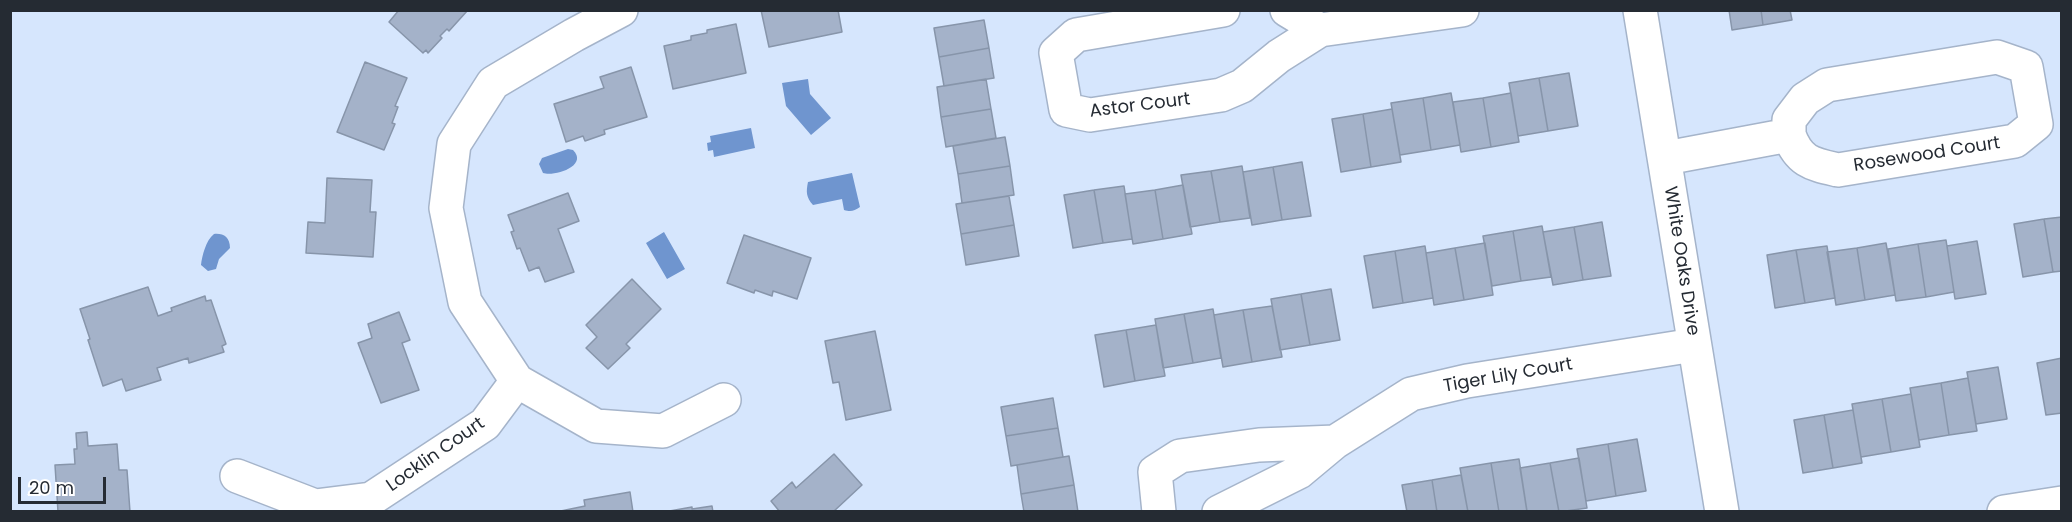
<!DOCTYPE html>
<html>
<head>
<meta charset="utf-8">
<style>
  body { margin:0 }
  #map { position:relative; width:2072px; height:522px; overflow:hidden; background:#d6e6fd; font-family:Poppins,sans-serif }
  canvas { display:block }
  .frame { position:absolute; inset:0; border:12px solid #252b33; pointer-events:none }
  .scale { position:absolute; left:18px; top:477px; width:88px; height:27px; box-sizing:border-box; border:3px solid #252b33; border-top:0; padding-left:8px; font-size:18px; line-height:21px; white-space:nowrap; color:#252b33; -webkit-text-stroke:4px #fff; paint-order:stroke }
</style>
</head>
<body>
<div id="map">
<canvas width="2072" height="522"></canvas>
<div class="frame"></div>
<div class="scale">20 m</div>
</div>
<script>
const ctx = document.querySelector('canvas').getContext('2d');
ctx.lineJoin = 'round';
function fill(path, color) {
  ctx.fillStyle = color;
  ctx.fill(path, 'evenodd');
}
function trace(path, color, width, dash) {
  ctx.strokeStyle = color;
  ctx.lineWidth = width;
  ctx.lineCap = dash ? 'butt' : 'round';
  ctx.setLineDash(dash || []);
  ctx.stroke(path);
}
function write(font, color, halo, rows, align = 'center') {
  ctx.font = font + ' Poppins,sans-serif';
  ctx.lineWidth = 6;
  ctx.setLineDash([]);
  ctx.textBaseline = 'middle';
  ctx.strokeStyle = halo;
  ctx.fillStyle = color;
  for (const [text, x, y, turn = 0] of rows) {
    ctx.save();
    ctx.translate(x, y);
    ctx.rotate((+turn || 0) * Math.PI / 180);
    ctx.textAlign = isNaN(turn) ? turn : align;
    if (halo) ctx.strokeText(text, 0, 0);
    ctx.fillText(text, 0, 0);
    ctx.restore();
  }
}
const water = new Path2D(`
  M808,79L810,94L831,118L811,135L786,106L782,83Z
  M751,128L755,148L714,157L713,150L708,151L707,143L711,142L710,136Z
  M568,149L573,150C589,166 554,177 543,173L539,164L542,158Z
  M852,173L860,207C854,211 851,212 844,210L842,199L813,205C806,197 806,192 808,182Z
  M664,232L685,269L667,279L646,243Z
  M214,234C223,233 230,237 230,248L219,259L216,269L208,271L201,265C202,256 206,240 214,234Z`);
const building = new Path2D(`
  M399,10H468L449,31L447,29L440,36L442,38L428,53L426,50L423,53L389,22Z
  M761,10H838L842,32L769,47Z
  M1729,10H1761L1763,25L1732,30Z
  M1761,10H1790L1792,20L1763,25Z
  M984,20L989,48L939,57L934,28Z
  M736,24L746,73L673,89L664,46L691,40V36L707,33V30Z
  M989,48L994,78L944,86L939,57Z
  M365,62L407,78L395,106L398,107L392,123L395,124L384,150L337,132Z
  M631,67L647,117L604,130L605,134L585,141L583,136L566,142L554,104L604,88L600,77Z
  M1569,73L1578,126L1548,131L1539,78Z
  M1539,78L1548,131L1518,136L1509,83Z
  M986,79L991,109L941,117L937,87Z
  M1451,93L1460,145L1431,150L1423,98Z
  M1511,93L1519,142L1491,147L1483,98Z
  M1423,98L1431,150L1400,155L1391,103Z
  M1483,98L1491,147L1461,152L1453,102Z
  M991,109L996,138L946,147L941,117Z
  M1392,109L1401,162L1371,167L1363,114Z
  M1363,114L1371,167L1341,172L1332,119Z
  M1005,137L1010,166L958,174L953,146Z
  M1302,162L1311,216L1282,220L1273,167Z
  M1010,166L1014,195L962,203L958,174Z
  M1242,166L1250,218L1220,222L1211,171Z
  M1273,167L1282,220L1252,225L1243,172Z
  M1211,171L1220,222L1190,227L1181,175Z
  M327,178L372,180L370,212H376L373,257L306,253L308,222L325,223Z
  M1183,185L1192,234L1163,239L1155,190Z
  M1124,186L1132,239L1103,243L1094,190Z
  M1094,190L1103,243L1073,248L1064,195Z
  M1155,190L1163,239L1133,244L1125,194Z
  M568,193L579,221L558,229L574,272L545,282L539,267L529,271L520,248L517,249L511,232L514,231L508,215Z
  M1009,196L1014,225L961,234L956,204Z
  M2062,217V271L2053,272L2044,219Z
  M2044,219L2053,272L2023,277L2014,224Z
  M1602,222L1611,276L1583,280L1574,227Z
  M1014,225L1019,256L966,265L961,234Z
  M1542,226L1551,277L1521,281L1513,231Z
  M1574,227L1583,280L1553,285L1543,232Z
  M1513,231L1521,281L1492,286L1483,236Z
  M744,235L811,258L797,299L773,291L772,296L755,290L754,293L727,283Z
  M1946,240L1954,292L1926,297L1918,244Z
  M1977,241L1986,294L1955,299L1947,246Z
  M1485,243L1493,295L1464,300L1455,248Z
  M1886,243L1895,295L1865,300L1857,248Z
  M1918,244L1926,297L1896,301L1888,249Z
  M1425,246L1433,298L1403,303L1395,251Z
  M1827,246L1835,298L1805,303L1796,250Z
  M1455,248L1464,300L1434,305L1426,253Z
  M1857,248L1865,300L1836,305L1827,252Z
  M1796,250L1805,303L1775,308L1767,255Z
  M1395,251L1403,303L1373,308L1364,256Z
  M632,279L661,309L626,344L630,348L608,369L586,348L597,337L586,325Z
  M148,287L158,316L172,311L171,308L205,296L206,301L211,300L226,344L222,346L224,352L189,363L188,358L157,368L161,380L126,391L122,379L103,386L88,340L90,339L80,309Z
  M1331,289L1340,340L1310,345L1301,294Z
  M1301,294L1310,345L1280,350L1271,299Z
  M1272,306L1282,357L1252,362L1243,310Z
  M1213,309L1221,358L1193,363L1184,314Z
  M1243,310L1252,362L1223,367L1214,315Z
  M399,312L410,340L402,343L419,390L381,403L358,343L372,338L368,324Z
  M1184,314L1193,363L1163,368L1155,319Z
  M1156,325L1165,376L1135,381L1126,330Z
  M1126,330L1135,381L1104,387L1095,335Z
  M875,331L891,410L846,420L839,382L833,383L825,341Z
  M2062,358V413L2046,415L2037,363Z
  M1998,367L2007,419L1976,424L1967,372Z
  M1968,378L1977,431L1949,435L1941,383Z
  M1941,383L1949,435L1919,440L1910,388Z
  M1911,394L1920,447L1891,452L1882,399Z
  M1053,398L1058,428L1006,436L1001,407Z
  M1882,399L1891,452L1861,457L1852,404Z
  M1853,410L1862,463L1833,468L1824,415Z
  M1824,415L1833,468L1803,473L1794,420Z
  M1058,428L1063,457L1011,466L1006,436Z
  M87,432L88,446L117,444L119,470H127L130,512H58L55,465L75,464L74,449H77L76,433Z
  M1637,439L1646,491L1616,496L1608,444Z
  M1608,444L1616,496L1586,501L1577,449Z
  M834,454L862,485L833,512H780L771,501L792,482L796,488Z
  M1069,456L1074,485L1021,494L1017,465Z
  M1579,458L1587,508L1559,512L1550,463Z
  M1519,459L1527,511L1499,512L1491,463Z
  M1491,463L1499,512H1468L1460,468Z
  M1550,463L1559,512H1527L1520,468Z
  M1461,475L1468,512H1437L1432,480Z
  M1432,480L1437,512H1407L1402,485Z
  M1074,485L1078,512H1024L1021,494Z
  M630,492L633,512H556L585,506L584,500Z
  M712,506L713,512H664L692,507V509Z`);
const minor = new Path2D(`
  M621,10L574,35L493,83L454,144L446,208L465,302L517,381L596,426L663,431L724,400
  M1223,10L1076,35L1056,53L1066,110L1090,115L1221,95L1242,86L1279,56L1320,30L1462,10
  M1287,10L1320,30
  M1640,10L1722,512
  M1666,158L1789,135V120L1805,99L1827,85L1997,57L2026,67L2036,124L2015,141L1838,170C1812,164 1799,162 1789,135
  M237,476L315,506L371,499L485,424L517,381
  M1159,512L1155,472L1180,456L1259,445L1335,442
  M1219,512L1299,472L1335,442L1411,394L1467,381L1694,345
  M2004,512L2062,503`);
const streetNames = [
  ["Astor Court",1140,106,-7],
  ["Rosewood Court",1927,155,-9],
  ["White Oaks Drive",1681,261,81],
  ["Tiger Lily Court",1508,376,-10],
  ["Locklin Court",436,455,-35]
];
fill(water, '#6f95cf');
fill(building, '#a4b2c9');
trace(building, '#8795aa', 1.5);
trace(minor, '#a5b4ca', 36);
trace(minor, '#fff', 33);
write('18px', '#252b33', '#fff', streetNames);
</script>
</body>
</html>
